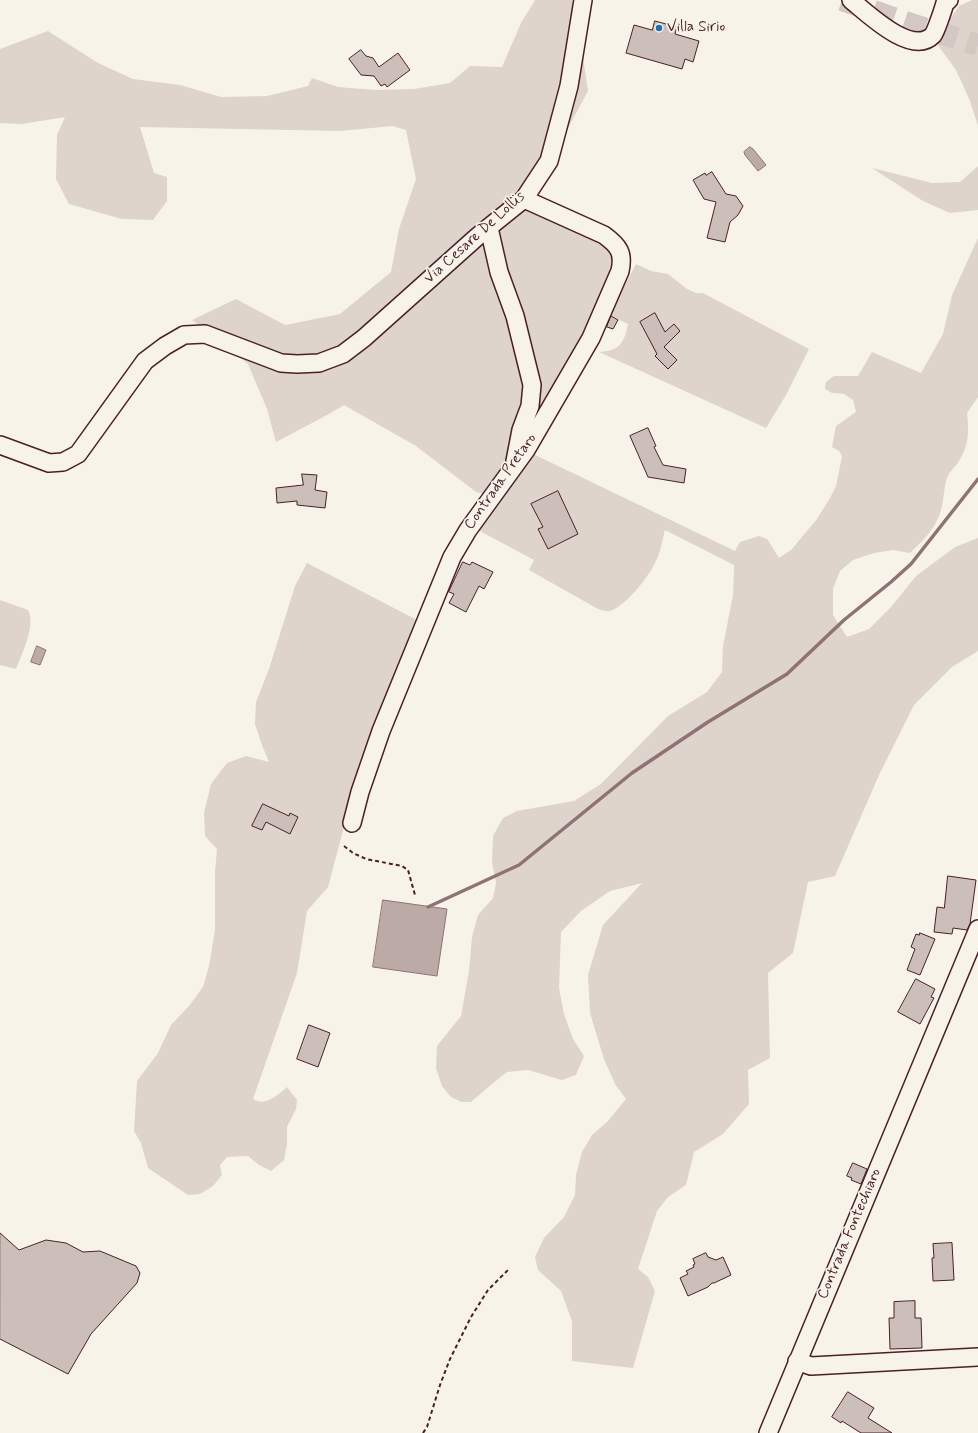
<!DOCTYPE html>
<html>
<head>
<meta charset="utf-8">
<style>
  body { margin:0 }
  canvas { display:block; background:#f7f3e8 }
</style>
</head>
<body>
<canvas width="978" height="1433"></canvas>
<script>
const ctx = document.querySelector('canvas').getContext('2d');
ctx.lineJoin = 'round';
function fill(path, color) {
  ctx.fillStyle = color;
  ctx.fill(path, 'evenodd');
}
function trace(path, color, width, dash) {
  ctx.strokeStyle = color;
  ctx.lineWidth = width;
  ctx.lineCap = dash ? 'butt' : 'round';
  ctx.setLineDash(dash || []);
  ctx.stroke(path);
}
function write(font, color, halo, rows, align = 'center') {
  ctx.font = font + ' Mynerve,sans-serif';
  ctx.lineWidth = 3.5;
  ctx.setLineDash([]);
  ctx.textBaseline = 'middle';
  ctx.strokeStyle = halo;
  ctx.fillStyle = color;
  for (const [text, x, y, turn = 0] of rows) {
    ctx.save();
    ctx.translate(x, y);
    ctx.rotate((+turn || 0) * Math.PI / 180);
    ctx.textAlign = isNaN(turn) ? turn : align;
    if (halo) ctx.strokeText(text, 0, 0);
    ctx.fillText(text, 0, 0);
    ctx.restore();
  }
}
const green = new Path2D(`
  M535,0H572L578,24L588,91L566,132L523,183L509,214L522,205L608,242L615,259L589,330L506,468L484,494L476,492L416,446L344,405L329,414L276,442L267,409L248,364L192,320L236,299L285,325L340,314L391,272L399,229L416,179L406,130L393,126L340,131L140,127L154,173L167,177V201L153,220L122,219L69,204L56,179L57,135L65,117L22,124L0,123V49L48,31L98,63L133,79L180,85L221,97L267,96L308,86L312,78L338,87L375,90L414,89L450,83L470,66L502,67L521,23Z
  M972,0H978V126L970,101L956,70L937,44L946,25L959,6Z
  M978,166V210L950,213L923,201L872,168L932,183L960,182Z
  M978,238V397L967,413C969,431 969,445 959,461C956,466 949,472 947,478C944,487 944,497 942,506C938,526 925,539 910,553L893,550L874,553L853,560L840,571L833,589V615L847,637L869,629L891,607L916,576L955,547L978,538V651L952,667L914,705L879,775L835,876L808,882L793,953L768,973L770,1058L748,1070L749,1104L723,1134L694,1152L686,1185L668,1197L657,1211L638,1269L648,1277L655,1291L633,1368L572,1361V1321L561,1291L538,1270L535,1257L544,1238L564,1217L575,1195L576,1175L582,1152L592,1135L607,1122L626,1099L615,1084L604,1059L590,1013L588,975L603,925L642,883L610,891L581,911L561,932L559,988L564,1014L573,1039L584,1056L576,1075L562,1080L528,1070L507,1072L493,1083L471,1102H462L451,1097L442,1086L436,1068L437,1046L461,1016L469,971L472,937L478,915L493,898L496,883L492,862L493,836L503,818L517,811L574,801L601,784L668,716L707,692L722,672L723,646L733,595L734,565L665,530C662,541 661,551 656,561C650,575 626,606 610,611C607,612 602,610 598,609L529,570L534,560L478,530L529,452L735,551L740,542L759,536L767,539L779,558L791,550L817,519L830,498L836,486L842,456L839,451L832,447L836,426L856,412L853,400L844,394L832,393L825,389L826,382L834,376H858L872,352L921,373L943,334L952,295Z
  M636,264L651,271L668,274L687,289L696,293H703L809,349L786,395L766,428L599,352C619,351 624,344 628,324L609,315Z
  M307,563L419,621L352,797L328,887L307,911L297,973L253,1099C265,1107 278,1095 287,1087L297,1100L296,1109L287,1127V1144L284,1160L271,1171L259,1165L248,1156L227,1157L220,1165L222,1175L213,1186L200,1194L188,1195L148,1168L141,1143L134,1131L137,1081L158,1053L171,1025L189,1006L203,987L209,966L215,930V872L217,849L205,836L204,813L211,784L227,763L246,756L269,762L262,745L255,724L256,702L269,669L295,586Z
  M0,600L28,610C36,625 22,654 16,669L0,665Z`);
const water = new Path2D(`
  M750,147L753,149L766,165L758,171L745,155L744,152Z
  M37,646L46,650L40,665L31,662Z
  M383,900L447,909L437,976L373,967Z`);
const stream = new Path2D(`
  M428,907L519,865L632,773L708,722L787,674L844,620L891,582L911,564L978,479`);
const building = new Path2D(`
  M655,21L677,27L675,34L699,41L693,62L685,59L682,69L626,53L634,25L652,30Z
  M361,50L366,56L373,58L379,67L398,53L410,70L387,87L385,84L381,86L374,76L361,75L349,59Z
  M712,172L726,194L736,196L743,206L738,215L730,222L725,242L707,238L716,202L704,199L693,180L705,173L706,175Z
  M655,313L665,332L674,324L680,331L664,347L677,360L668,369L655,356L657,354L640,322Z
  M611,316L618,320L613,329L607,327Z
  M648,428L656,446L654,447L663,465L686,469L684,483L648,477L630,436Z
  M302,474L317,475L315,490L327,492L325,508L297,505V501L277,503L276,488L303,485Z
  M558,491L578,534L548,549L538,529L543,527L531,504Z
  M463,562L470,565L472,562L493,572L484,589L479,586L466,612L449,603L454,594L449,592Z
  M263,804L289,816L290,813L298,817L290,834L266,822L262,830L252,826Z
  M948,876L976,880L970,924L967,930L953,928L952,934L934,932L937,907L944,908Z
  M920,933L935,939L920,975L907,970L915,949L911,947L916,934L919,935Z
  M916,979L935,989L931,997L934,998L920,1024L898,1012Z
  M309,1025L330,1033L318,1067L297,1059Z
  M853,1163L867,1169L861,1184L851,1180L852,1178L847,1176Z
  M0,1233L19,1250L46,1240L66,1243L83,1252L100,1251L136,1266L140,1273L137,1283L91,1334L68,1374L0,1339Z
  M952,1243L954,1280L933,1281L932,1258H934L933,1244Z
  M706,1253L708,1257L716,1260L723,1257L731,1275L714,1283H712L708,1287L688,1296L680,1278L688,1274L686,1271L694,1267L693,1265L695,1264L693,1259Z
  M915,1301V1318H921L922,1348L890,1349L889,1318H894V1302Z
  M848,1392L874,1408L868,1418L892,1433H861L842,1421L841,1423L832,1417Z`);
const highwayTunnel = new Path2D(`
  M842,0L911,24L978,45`);
const path = new Path2D(`
  M344,846L353,853L366,859L402,866L408,870L415,895
  M423,1433L427,1427L440,1385L450,1359L471,1317L488,1290L510,1268`);
const minor = new Path2D(`
  M851,0C867,13 912,57 933,35C936,31 943,10 945,3L949,0
  M489,228L499,272L515,316L532,385L530,406L521,430L515,461
  M0,445L49,463L63,462L78,454L145,361L165,346L184,335L205,334L281,363L297,364L319,363L343,354L364,338L478,236L524,199L549,161L569,86L583,0
  M352,823L360,792L381,731L452,557L468,530L526,450L591,338L620,271C624,253 619,246 604,235L524,199
  M797,1361L811,1366L978,1357
  M768,1433L978,929`);
const markers = [
  [659,28,4,"#1f6fb2"]
];
const poiNames = [
  ["Villa Sirio",667,28]
];
const streetNames = [
  ["Via Cesare De Lollis",475,238,-42],
  ["Contrada Pretaro",501,482,-55],
  ["Contrada Fontechiaro",850,1234,-67]
];
fill(green, '#ded4cc');
fill(water, '#bcaaa7');
trace(water, '#8e7275', 1);
trace(stream, '#8e7275', 3.5);
fill(building, '#ccbfb9');
trace(building, '#4a1f2b', 1);
trace(highwayTunnel, '#d4c9c2', 22, [22, 11]);
trace(minor, '#4a1f2b', 20);
trace(path, '#4a1f2b', 2, [4, 3]);
trace(minor, '#f7f3e8', 17);
for (const [x, y, r, color] of markers) {
  const dot = new Path2D();
  dot.arc(x, y, r, 0, 2 * Math.PI);
  ctx.fillStyle = color;
  ctx.fill(dot);
  trace(dot, '#f7f3e8', 1.5);
}
write('15px', '#4a1f2b', '#f7f3e8', poiNames, 'left');
write('15px', '#4a1f2b', '#f7f3e8', streetNames);
</script>
</body>
</html>
